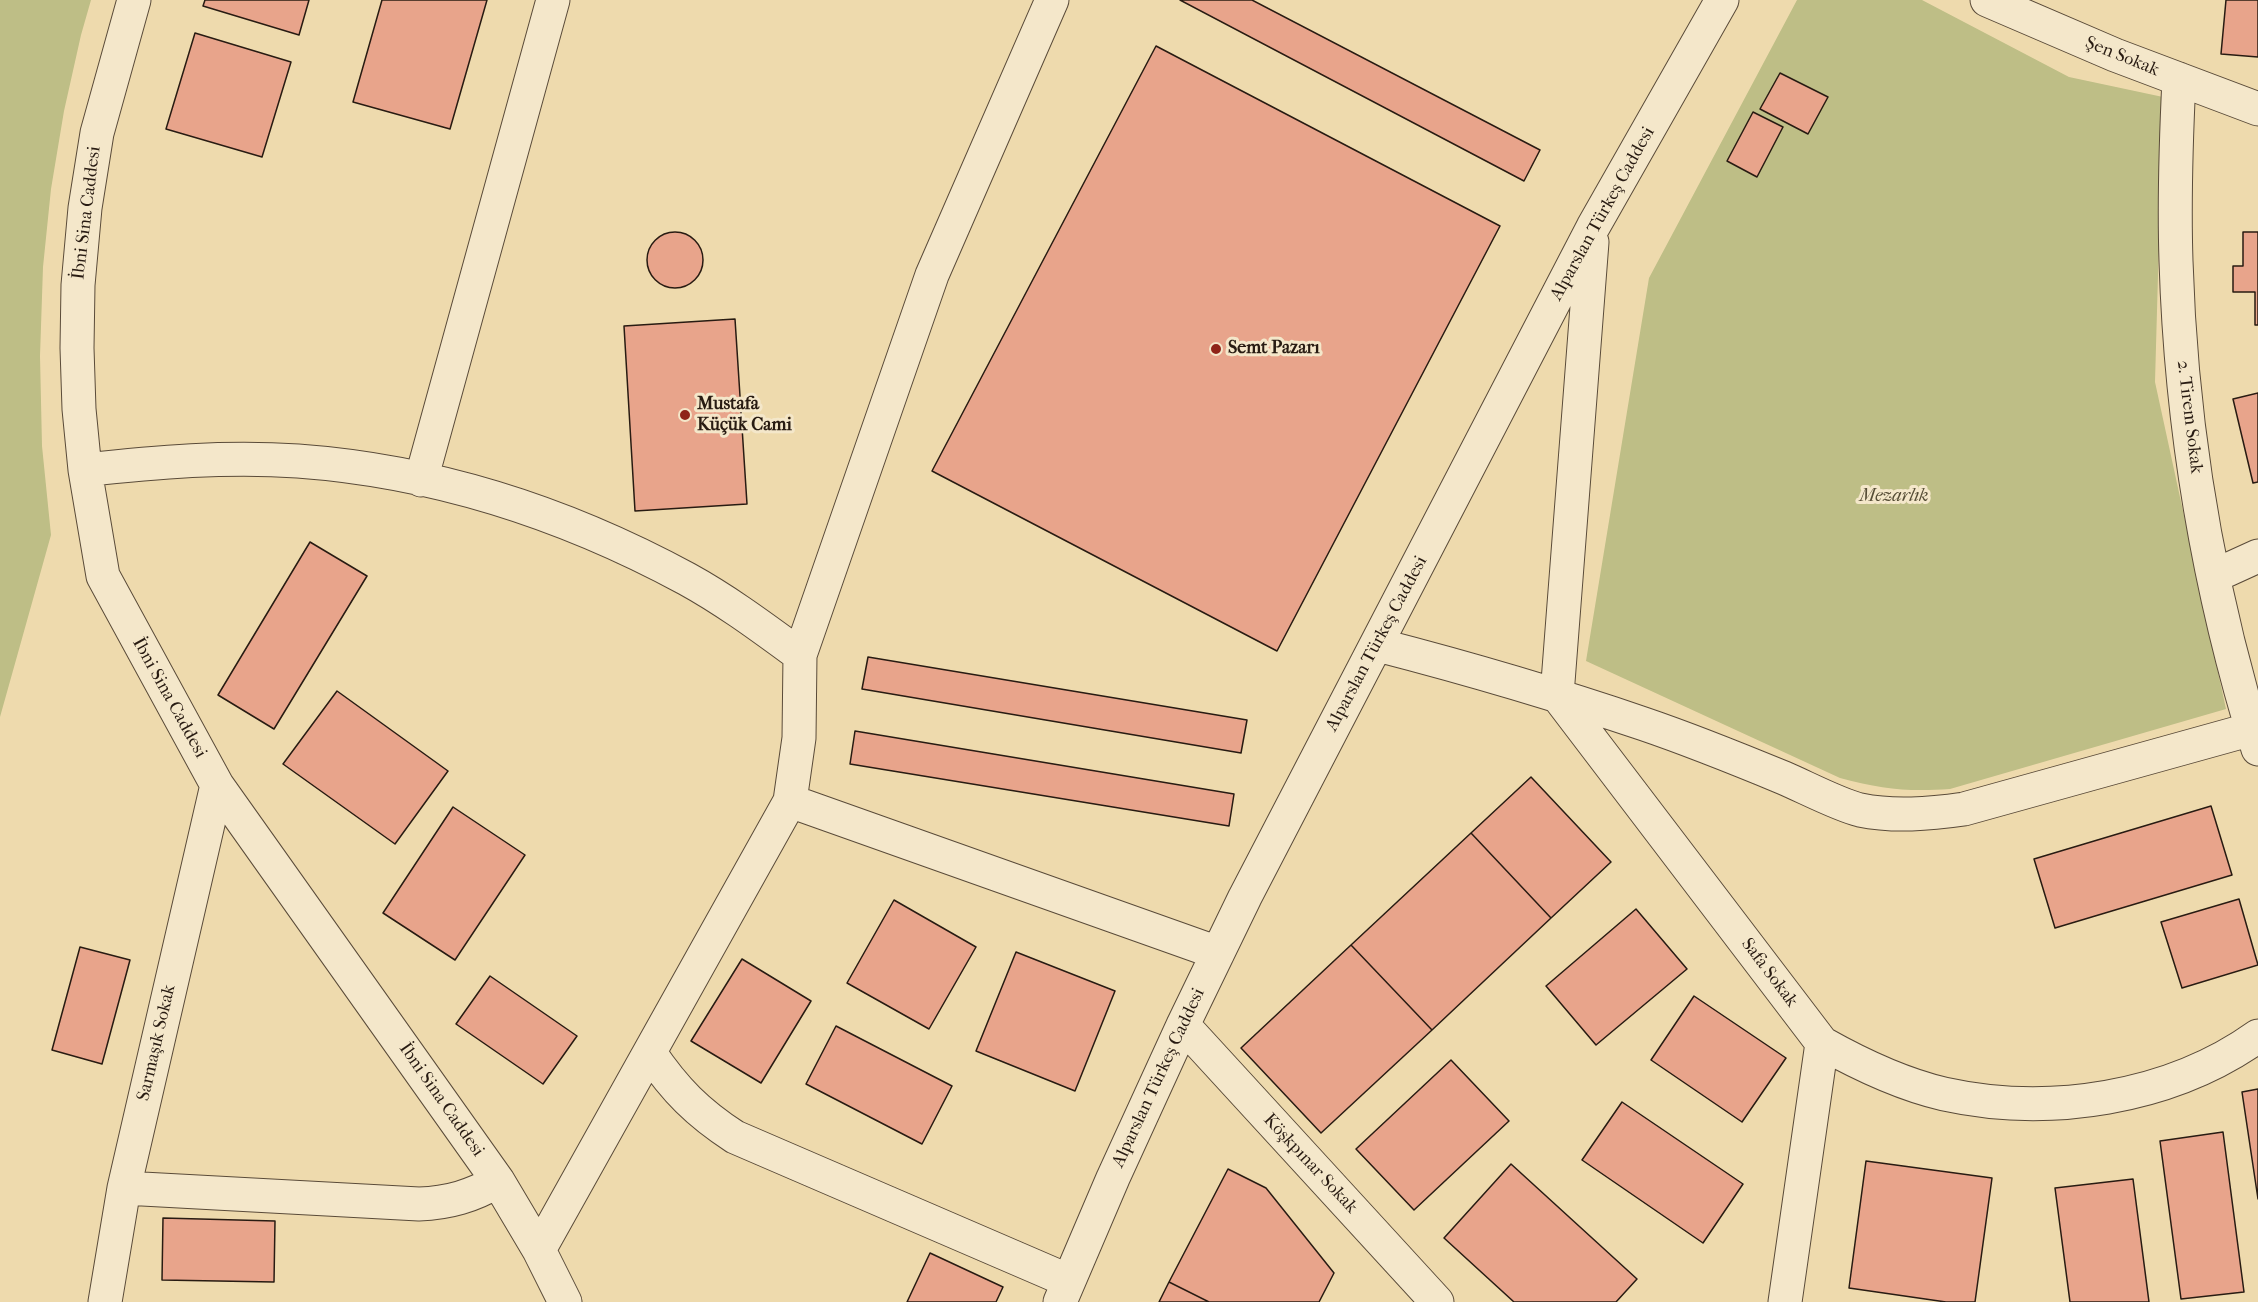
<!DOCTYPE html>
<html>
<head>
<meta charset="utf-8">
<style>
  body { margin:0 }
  canvas { display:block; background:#eedaad }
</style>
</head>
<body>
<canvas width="2258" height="1302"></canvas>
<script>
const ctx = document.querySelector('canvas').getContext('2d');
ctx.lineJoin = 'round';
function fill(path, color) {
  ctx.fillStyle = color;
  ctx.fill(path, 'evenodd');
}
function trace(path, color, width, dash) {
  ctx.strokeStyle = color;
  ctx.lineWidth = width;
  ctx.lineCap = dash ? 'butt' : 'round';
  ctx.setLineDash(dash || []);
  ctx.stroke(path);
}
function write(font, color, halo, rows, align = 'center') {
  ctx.font = font + ' "IM FELL French Canon",serif';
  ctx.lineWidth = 6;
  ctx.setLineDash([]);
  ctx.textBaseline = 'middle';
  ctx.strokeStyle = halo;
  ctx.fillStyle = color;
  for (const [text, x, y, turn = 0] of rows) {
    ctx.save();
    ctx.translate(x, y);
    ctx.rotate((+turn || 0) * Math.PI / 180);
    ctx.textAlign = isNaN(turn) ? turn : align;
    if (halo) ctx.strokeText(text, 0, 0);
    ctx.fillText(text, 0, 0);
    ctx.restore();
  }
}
const green = new Path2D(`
  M0,0H91L81,35L64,111L51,189L43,267L40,356L42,446L51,535L0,717Z
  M1797,0H1922L2069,77L2163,97L2155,382L2226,709L1950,789C1907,792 1882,789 1840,778L1586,661L1649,278Z`);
const building = new Path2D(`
  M205,0H309L299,35L203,6Z
  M382,0H487L450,129L353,102Z
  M1180,0H1252L1540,150L1524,181Z
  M2226,0H2258V57L2221,54Z
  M195,33L291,62L262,157L166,129Z
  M1156,46L1500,226L1277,651L932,471Z
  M1780,73L1828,97L1808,134L1760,109Z
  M1753,112L1783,127L1757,177L1727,161Z
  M2243,232H2258V325H2255V292H2233V266H2243Z
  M647 260a28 28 0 1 1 56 0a28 28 0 1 1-56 0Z
  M735,319L747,504L635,511L624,326Z
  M2258,393V482L2253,483L2233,399Z
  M310,542L367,576L274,729L218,695Z
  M868,657L1247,720L1241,753L862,689Z
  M337,691L448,771L395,844L283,764Z
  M855,731L1234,794L1229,826L850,764Z
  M1531,777L1611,862L1551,918L1471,833Z
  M2211,806L2232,875L2055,928L2034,859Z
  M453,807L525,855L455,960L383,913Z
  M1471,833L1551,918L1432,1030L1351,945Z
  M2239,899L2258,965L2182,988L2161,922Z
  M894,900L976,947L929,1029L847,983Z
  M1636,909L1687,969L1596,1045L1546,986Z
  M1351,945L1432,1030L1321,1133L1241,1048Z
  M80,947L130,960L102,1064L52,1050Z
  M1016,952L1115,991L1075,1091L976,1051Z
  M742,959L811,1001L761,1083L691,1041Z
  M490,976L577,1036L543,1084L456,1024Z
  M1694,996L1786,1058L1742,1122L1651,1060Z
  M836,1026L952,1086L922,1144L806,1084Z
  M1451,1060L1509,1121L1414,1210L1356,1149Z
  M2258,1089V1199L2242,1092Z
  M1622,1102L1743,1184L1703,1243L1582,1160Z
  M2223,1132L2244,1292L2181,1299L2160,1141Z
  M1866,1161L1992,1178L1975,1302H1946L1849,1288Z
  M1511,1164L1637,1279L1616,1302H1514L1444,1238Z
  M1228,1169L1266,1188L1334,1273L1319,1302H1209L1169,1282Z
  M2133,1179L2149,1302H2070L2055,1188Z
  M163,1218L275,1221L274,1282L162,1280Z
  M930,1253L1003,1287L996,1302H907Z
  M1169,1282L1209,1302H1159Z`);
const street = new Path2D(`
  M134,0L97,133L85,208L78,285L77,348L79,409L85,470L103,576L217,785L498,1181L539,1250L565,1302
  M1987,0L2115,55L2258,109
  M2179,79C2176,140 2174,200 2176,261C2181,426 2209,592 2258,749
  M1592,242L1557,695L1822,1043L1785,1302
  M85,470C156,462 227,456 298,461C435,471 567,514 687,579C727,601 763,628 800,655
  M421,480L553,0
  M2214,576L2258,556
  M1378,645C1467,668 1556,694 1644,724C1691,740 1738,759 1784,778C1805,787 1839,805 1860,810C1894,817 1929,814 1964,809L2252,729
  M790,801L1218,953
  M1183,1025L1437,1302
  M1822,1043C1861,1065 1901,1084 1944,1094C2048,1117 2170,1099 2258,1036
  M650,1053C675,1090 698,1113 735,1137L1069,1281
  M124,1188L419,1204C449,1203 472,1196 498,1181
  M539,1250L790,801L799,738L800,655L932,275L1052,0
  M105,1302L124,1188L217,785
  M1060,1302L1113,1178L1183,1025L1245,897L1593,227L1722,0`);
const markers = [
  [1216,349,6,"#8f2418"],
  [685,415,6,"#8f2418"]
];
const streetNames = [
  ["Şen Sokak",2122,57,22],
  ["İbni Sina Caddesi",87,213,-83],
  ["Alparslan Türkeş Caddesi",1603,214,-61],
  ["2. Tirem Sokak",2189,417,83],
  ["Alparslan Türkeş Caddesi",1377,644,-62],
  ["İbni Sina Caddesi",169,698,61],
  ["Safa Sokak",1769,973,53],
  ["Sarmaşık Sokak",157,1043,-77],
  ["Alparslan Türkeş Caddesi",1159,1078,-65],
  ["İbni Sina Caddesi",441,1100,55],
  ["Köşkpınar Sokak",1310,1164,47]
];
const poiNames = [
  ["Semt Pazarı",1228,349],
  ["Mustafa",697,405],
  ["Küçük Cami",697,426]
];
const parkNames = [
  ["Mezarlık",1894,497]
];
fill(green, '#bebe86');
fill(building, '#e8a48b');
trace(building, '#281b12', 1.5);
trace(street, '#5a4b39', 35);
trace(street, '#f4e7ca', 33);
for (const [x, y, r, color] of markers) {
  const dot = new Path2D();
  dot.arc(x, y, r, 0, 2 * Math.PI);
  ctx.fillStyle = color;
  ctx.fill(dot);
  trace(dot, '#f4e7ca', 2);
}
write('18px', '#281b12', '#f4e7ca', streetNames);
write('bold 18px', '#281b12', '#f4e7ca', poiNames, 'left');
write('italic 18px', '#554c35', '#f4e7ca', parkNames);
</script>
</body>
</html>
